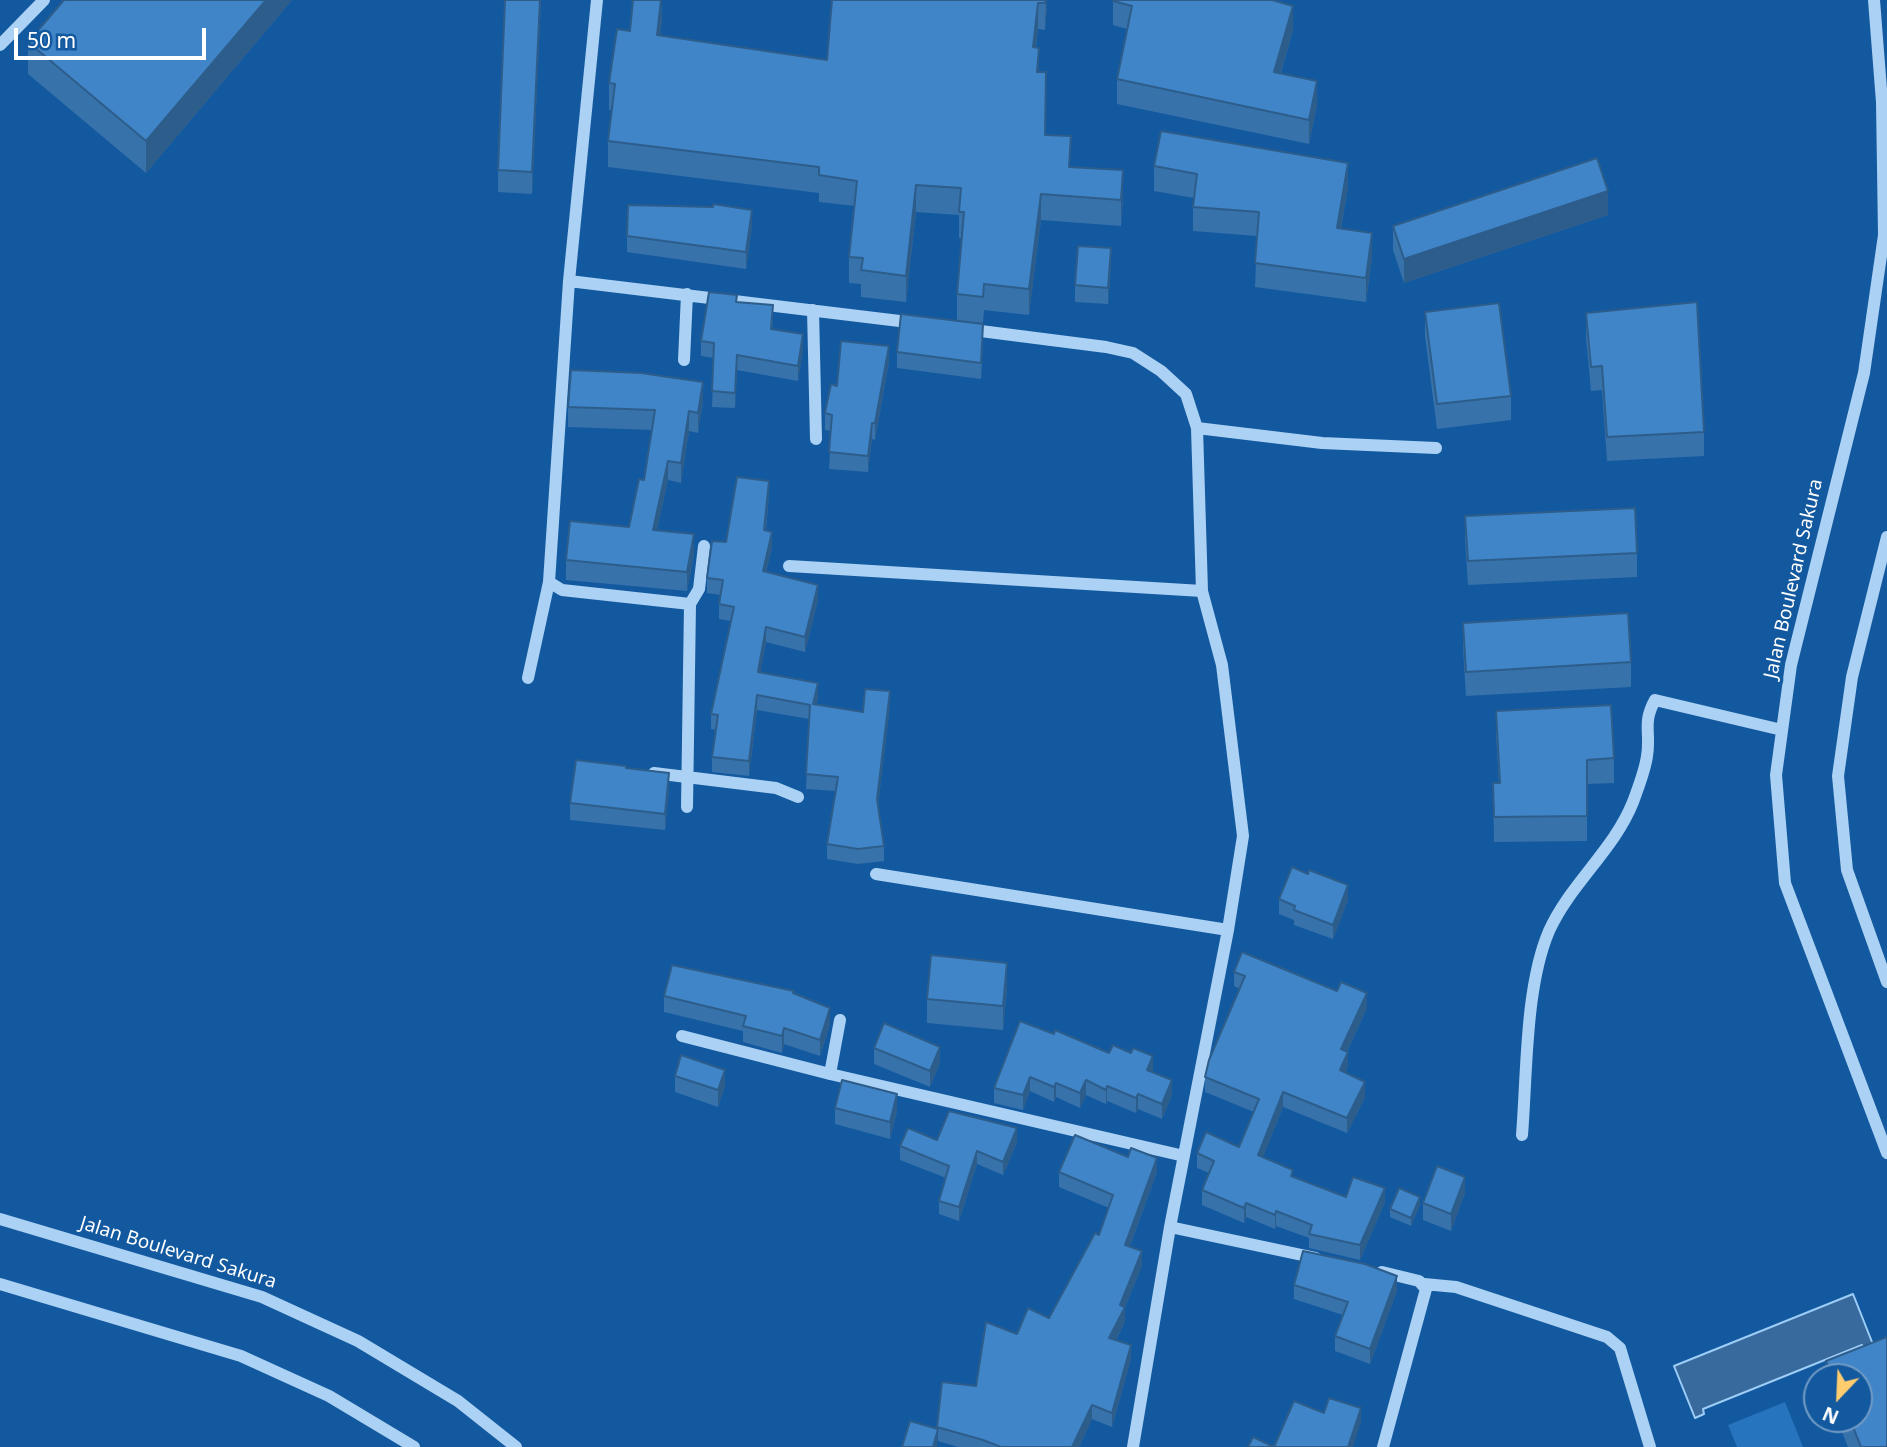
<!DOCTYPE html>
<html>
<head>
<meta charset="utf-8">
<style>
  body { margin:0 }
  #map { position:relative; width:1887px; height:1447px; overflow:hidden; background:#13599f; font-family:"Noto Sans",sans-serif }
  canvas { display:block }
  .north { position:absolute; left:1803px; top:1363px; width:70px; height:70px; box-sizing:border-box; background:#13599f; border:2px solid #719bc5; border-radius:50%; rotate:203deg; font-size:19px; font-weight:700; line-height:28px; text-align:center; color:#fff }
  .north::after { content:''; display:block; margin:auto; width:24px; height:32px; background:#ffcc6e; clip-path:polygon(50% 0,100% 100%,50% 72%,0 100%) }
  .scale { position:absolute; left:14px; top:28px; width:192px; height:32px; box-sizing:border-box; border:4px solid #fff; border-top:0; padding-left:9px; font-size:21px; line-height:24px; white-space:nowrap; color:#fff; -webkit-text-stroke:5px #13599f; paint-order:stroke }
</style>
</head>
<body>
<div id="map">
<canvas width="1887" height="1447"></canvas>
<div class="north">N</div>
<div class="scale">50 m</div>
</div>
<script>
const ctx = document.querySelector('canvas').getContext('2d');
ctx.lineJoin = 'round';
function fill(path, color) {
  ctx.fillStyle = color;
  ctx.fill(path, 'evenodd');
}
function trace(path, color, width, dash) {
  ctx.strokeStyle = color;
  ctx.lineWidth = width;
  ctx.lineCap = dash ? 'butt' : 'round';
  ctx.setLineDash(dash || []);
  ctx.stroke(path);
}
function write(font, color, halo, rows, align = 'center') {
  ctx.font = font + ' "Noto Sans",sans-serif';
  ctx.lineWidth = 7;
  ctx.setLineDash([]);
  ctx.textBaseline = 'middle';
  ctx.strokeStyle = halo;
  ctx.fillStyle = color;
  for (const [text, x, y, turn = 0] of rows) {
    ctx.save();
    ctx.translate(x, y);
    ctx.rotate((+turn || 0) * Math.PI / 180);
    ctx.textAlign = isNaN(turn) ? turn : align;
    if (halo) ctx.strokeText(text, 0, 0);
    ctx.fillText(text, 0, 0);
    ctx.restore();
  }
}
const green = new Path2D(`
  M1785,1402L1803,1447H1737L1728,1425Z`);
const water = new Path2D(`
  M1853,1294L1874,1347L1865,1350L1862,1345L1703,1409L1704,1414L1695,1418L1674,1366Z`);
const minor = new Path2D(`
  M597,0L569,281L916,323
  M1874,0L1882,102L1884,235L1864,373L1791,665L1776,775L1785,883L1887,1153
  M0,45L44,0
  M569,281L549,582L562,590L690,604L699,589L704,546
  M813,310L816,439
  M965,329L1106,347L1133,353L1161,371L1186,394L1197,428L1202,591L1222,665L1243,836L1228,930L1170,1227L1133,1447
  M684,360L687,294
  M1197,428L1322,443L1436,448
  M1887,537L1852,677L1838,776L1847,870L1887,982
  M789,566L1202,591
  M528,678L549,582
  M654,773L776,788L798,797
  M687,807L690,604
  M876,874L1228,930
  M682,1036L830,1074L1184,1156
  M830,1074L840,1020
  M1522,1135C1527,1074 1525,987 1549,931C1570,884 1614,850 1633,802C1638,788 1645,771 1647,756C1651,733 1642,723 1655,700L1782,730
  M0,1219L262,1297L358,1341L458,1401L516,1447
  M1170,1227L1316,1258
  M1382,1272L1419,1281L1426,1289L1383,1447
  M0,1284L241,1356L329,1396L414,1447
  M1424,1284L1456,1287L1607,1337L1620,1348L1650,1447`);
const wall = new Path2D(`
  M292,0L146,173L28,74V42Z
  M541,0L532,194L498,192V170Z
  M661,0L662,20L660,36L827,60L1047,0L1045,30L1038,29L1036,48L1039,72L1045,135L1070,167L1123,197L1121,226L1041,220L1029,315L984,310L983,323L957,320V294L962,239L959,238V215L916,212L906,302L861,297V284L849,283V257L855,206L819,202V193L608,167V141L612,110H609V83L630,31Z
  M1113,0L1293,30L1281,73L1317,105L1309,144L1117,104V79L1127,29L1113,25Z
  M1154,166L1348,187L1341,229L1372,257L1366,302L1255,287L1257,236L1193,231V207L1194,198L1154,191Z
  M1608,215L1404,283L1393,250V226Z
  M752,226L746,269L627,252V236Z
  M1111,264L1108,304L1075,302V285Z
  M737,302L773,321L772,329L803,349L798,381L737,370L735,408L712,407L714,358L701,356V341Z
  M1425,312L1511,396V420L1437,429L1425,336Z
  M1586,313L1704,432V456L1607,461L1602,390L1591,391L1586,337Z
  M983,341L981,379L897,368V352Z
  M889,362L875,440L872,439L868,472L829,469L831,431L825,430V413L837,386Z
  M703,402L698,433L689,431L681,483L668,480L657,530L694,554L687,591L566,580V560L629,527L644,480L652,430L568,427V407Z
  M769,495L766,530L772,547L766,572L818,600L805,652L766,642L760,673L818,698L816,704L863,712L890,706L878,805L884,846V861L858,864L827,859V844L836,791L806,789L809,719L757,710L749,776L712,772V757L716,730L711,729V714L731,621L719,619V604L721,595L707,593V578L726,542Z
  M1465,516L1637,553V577L1468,585L1465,540Z
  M1463,623L1631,662V687L1466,696L1463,648Z
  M1496,711L1614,758V783L1587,784V841L1494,842L1493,783H1499L1496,735Z
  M626,768L669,789L665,830L570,820V803Z
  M1279,899L1348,900L1333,939L1294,925V920L1279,914Z
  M1234,972L1367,1008L1347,1052L1348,1067L1345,1073L1365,1097L1347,1133L1283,1107L1263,1157L1293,1177L1346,1197L1385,1202L1360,1260L1309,1248V1238L1276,1226L1275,1229L1246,1217L1244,1223L1202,1205V1190L1209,1173L1197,1168V1153L1239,1147L1254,1112L1205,1092V1077L1240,989L1234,986Z
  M1007,987L1003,1030L927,1023V999Z
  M794,994L830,1024L820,1056L784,1044L782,1053L743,1042V1031L664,1012V996Z
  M874,1048L940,1063L930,1087L874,1064Z
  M1109,1053H1131L1152,1072L1172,1095L1162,1119L1138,1109L1136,1113L1107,1101L1106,1104L1086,1095L1080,1108L1056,1097L1054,1102L1030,1091L1023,1110L994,1103V1088Z
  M675,1076L725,1086L718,1107L675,1092Z
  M835,1108L897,1111L890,1139L835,1124Z
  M937,1140L1017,1142L1003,1175L977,1164L959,1221L939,1214V1201L946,1178L900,1160V1146Z
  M1059,1172H1157L1130,1246L1142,1266L1125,1307V1322L1116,1340L1131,1359L1112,1427L1092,1419L1079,1447H958L938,1441L937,1429L942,1382L976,1386L1017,1334L1049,1318L1099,1235L1109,1208L1059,1187Z
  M1465,1193L1451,1231L1423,1220V1203Z
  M1420,1205L1411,1226L1390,1217V1209Z
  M1294,1285L1397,1291L1370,1364L1335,1351V1336L1343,1315L1294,1299Z
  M1887,1337V1447H1848L1837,1419H1859V1377H1826V1361Z`);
const shadedWall = new Path2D(`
  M266,0H292L146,173V141Z
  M540,0H541L532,194V172Z
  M661,0L662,20L657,61V35Z
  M1046,0H1047V10L1045,30Z
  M1038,3V29L1033,74V47Z
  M1293,6V30L1274,96V72Z
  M1039,48V74L1037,72Z
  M1317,81V105L1309,144V120Z
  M1348,163V187L1337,253V228Z
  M1123,170V197L1121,226V200Z
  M916,185V212L906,302V276Z
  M1608,191V215L1404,283V259Z
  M1041,194V220L1029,315V289Z
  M752,210V226L746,269V252Z
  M1372,233V257L1366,302V278Z
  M1111,248V264L1108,304V288Z
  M803,334V349L798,381V366Z
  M889,346V362L875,440V423Z
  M737,355V370L735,408V393Z
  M703,382V402L698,433V413Z
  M689,411V431L681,483V463Z
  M872,423V439L868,472V456Z
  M668,461V480L653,549V530Z
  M769,481V495L764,545V530Z
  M772,532V547L763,586V571Z
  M694,534V554L687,591V572Z
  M818,585V600L805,652V637Z
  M766,627V642L758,687V672Z
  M818,683V698L813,718V704Z
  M890,691V706L877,814V799Z
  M757,695V710L749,776V761Z
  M669,773V789L665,830V814Z
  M1348,885V900L1333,939V925Z
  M1007,963V987L1003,1030V1006Z
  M1367,993V1008L1341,1064V1049Z
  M830,1008V1024L820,1056V1040Z
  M784,1028V1044L782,1053V1036Z
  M940,1047V1063L930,1087V1071Z
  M1348,1052V1067L1340,1085V1070Z
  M1153,1056V1071L1147,1084V1070Z
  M725,1070V1086L718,1107V1090Z
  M1030,1077V1091L1023,1110V1095Z
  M1086,1080V1095L1080,1108V1093Z
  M1172,1080V1095L1162,1119V1104Z
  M1365,1082V1097L1347,1133V1118Z
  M1056,1083V1097L1054,1102V1087Z
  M1107,1086V1101L1106,1104V1090Z
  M1283,1092V1107L1258,1170V1155Z
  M897,1094V1111L890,1139V1122Z
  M1138,1094V1109L1136,1113V1098Z
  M1017,1128V1142L1003,1175V1162Z
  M977,1151V1164L959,1221V1207Z
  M1157,1158V1172L1125,1259V1245Z
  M1465,1177V1193L1451,1231V1214Z
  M1385,1188V1202L1360,1260V1245Z
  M1420,1197V1205L1411,1226V1218Z
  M1246,1203V1217L1244,1223V1208Z
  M1276,1211V1226L1275,1229V1215Z
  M1142,1251V1266L1125,1307V1322L1109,1353V1338L1120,1305Z
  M1397,1276V1291L1370,1364V1349Z
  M1131,1345V1359L1112,1427V1413Z
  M1092,1405V1419L1079,1447H1072Z
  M1361,1408V1422L1353,1447H1348Z
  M938,1429L937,1447H933Z`);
const building = new Path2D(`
  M64,0H266L146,141L28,42Z
  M505,0H540L532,172L498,170Z
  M633,0H661L657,35L827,60L832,0H1046L1045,3H1038L1033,47L1039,48L1037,72H1046L1045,135L1071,136L1069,167L1123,170L1121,200L1041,194L1029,289L984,284L983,297L957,294L964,212H959L961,188L916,185L906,276L861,270L863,258L849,257L857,181L819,175V167L608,141L615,84L609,83L617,29L630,31Z
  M1113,0H1272L1293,6L1274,72L1317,81L1309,120L1117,79L1132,6L1113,1Z
  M1161,131L1348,163L1337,228L1372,233L1366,278L1255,263L1259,212L1193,207L1197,174L1154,166Z
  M1597,158L1608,191L1404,259L1393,226Z
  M713,204L752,210L746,252L627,236L628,205L713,207Z
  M1078,246L1111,248L1108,288L1075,285Z
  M709,292L737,295L736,302L773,305L771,329L803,334L798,366L737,355L735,393L712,391L714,343L701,341Z
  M1697,302L1704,432L1607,437L1602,366L1591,367L1586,313Z
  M1499,303L1511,396L1437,404L1425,312Z
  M901,314L983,324L981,363L897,352Z
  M841,341L889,346L875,423H872L868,456L829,452L832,415L825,413L831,384L837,386Z
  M571,370L641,373L703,382L698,413L689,411L681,463L668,461L653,530L694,534L687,572L566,560L570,521L629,527L639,479L644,480L655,410L568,407Z
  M737,477L769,481L764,530L772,532L763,571L818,585L805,637L766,627L758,672L818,683L813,704L863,712L865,689L890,691L877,799L884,846L858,849L827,844L838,777L806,774L810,705L757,695L749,761L712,757L718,715L711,714L734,607L719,604L723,580L707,578L712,541L726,542Z
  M1635,508L1637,553L1468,561L1465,516Z
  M1628,613L1631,662L1466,672L1463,623Z
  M1611,705L1614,758L1587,760V816L1494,817L1493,783H1500L1496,711Z
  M576,760L626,766V768L669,773L665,814L570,803Z
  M1292,867L1308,874L1309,870L1348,885L1333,925L1294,910L1295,906L1279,899Z
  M1242,952L1337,991L1341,982L1367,993L1341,1049L1348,1052L1340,1070L1365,1082L1347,1118L1283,1092L1258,1155L1293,1170L1291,1176L1346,1197L1353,1177L1385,1188L1360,1245L1309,1234L1312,1225L1276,1211L1275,1215L1246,1203L1244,1208L1202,1190L1214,1161L1197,1153L1206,1132L1239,1147L1259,1099L1205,1077L1209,1060L1245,976L1234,972Z
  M931,955L1007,963L1003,1006L927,999Z
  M672,965L794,991L793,993L830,1008L820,1040L784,1028L782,1036L743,1026L746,1016L664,996Z
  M1020,1021L1054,1034L1055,1030L1109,1053L1113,1045L1131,1053L1133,1048L1153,1056L1147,1070L1172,1080L1162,1104L1138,1094L1136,1098L1107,1086L1106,1090L1086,1080L1080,1093L1056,1083L1054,1087L1030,1077L1023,1095L994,1088Z
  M884,1023L940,1047L930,1071L874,1048Z
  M681,1055L725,1070L718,1090L675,1076Z
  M842,1080L897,1094L890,1122L835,1108Z
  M949,1111L1017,1128L1003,1162L977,1151L959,1207L939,1201L949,1166L900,1146L908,1128L937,1140Z
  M1075,1135L1128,1157L1131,1148L1157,1158L1125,1245L1142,1251L1120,1305L1125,1307L1109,1338L1131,1345L1112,1413L1092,1405L1072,1447H1001L983,1440L937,1427L942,1382L976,1386L986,1322L1017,1334L1028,1308L1049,1318L1095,1233L1099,1235L1113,1195L1059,1172Z
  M1437,1166L1465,1177L1451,1214L1423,1203Z
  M1399,1188L1420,1197L1411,1218L1390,1209Z
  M1303,1251L1365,1264L1397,1276L1370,1349L1335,1336L1348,1302L1294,1285Z
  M1887,1337V1447H1861L1850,1419H1859V1377H1833L1826,1361Z
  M1329,1398L1361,1408L1348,1447H1274L1294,1401L1324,1413Z
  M910,1421L938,1429L933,1447H902Z
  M1253,1437L1274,1447H1248Z`);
const streetNames = [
  ["Jalan Boulevard Sakura",1794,579,-77],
  ["Jalan Boulevard Sakura",178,1253,17]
];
fill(green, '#2674bd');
fill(water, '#396a9d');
trace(water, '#9dcdf7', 2);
trace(minor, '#abd1f4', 12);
fill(wall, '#3772ab');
fill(shadedWall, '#2d5d8b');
fill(building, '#4085c7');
trace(building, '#2d5d8b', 2);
write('19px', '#fff', '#13599f', streetNames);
</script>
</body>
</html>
